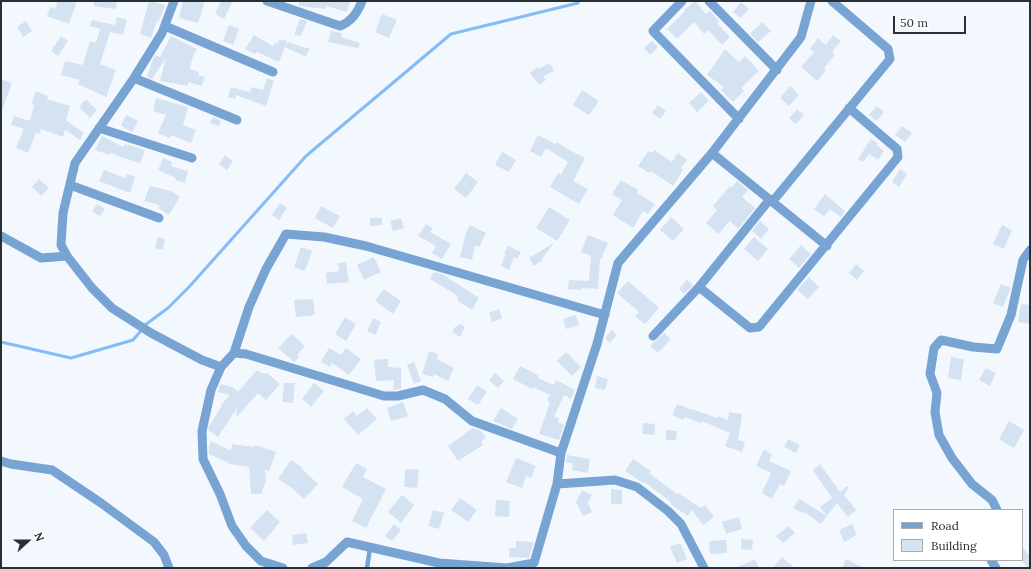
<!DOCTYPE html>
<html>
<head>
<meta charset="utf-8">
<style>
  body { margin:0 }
  #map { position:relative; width:1031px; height:569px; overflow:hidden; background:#f3f8fe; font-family:Lora,serif }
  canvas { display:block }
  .frame { position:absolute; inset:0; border:2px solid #2a2f34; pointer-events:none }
  .legend { position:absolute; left:893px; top:509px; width:130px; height:52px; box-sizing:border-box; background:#fff; border:1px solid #aaacae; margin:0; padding:5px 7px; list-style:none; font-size:12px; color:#2a2f34 }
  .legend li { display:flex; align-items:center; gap:8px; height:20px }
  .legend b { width:20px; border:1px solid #aaacae }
  .north { position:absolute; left:8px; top:521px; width:40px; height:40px; -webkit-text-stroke:3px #fff; paint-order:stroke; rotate:69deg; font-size:11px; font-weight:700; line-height:16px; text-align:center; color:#2a2f34 }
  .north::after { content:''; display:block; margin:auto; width:14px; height:18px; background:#2a2f34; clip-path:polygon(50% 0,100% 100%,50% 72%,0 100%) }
  .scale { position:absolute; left:893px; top:16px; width:73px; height:18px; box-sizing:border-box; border:2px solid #2a2f34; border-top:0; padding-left:5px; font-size:12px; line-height:14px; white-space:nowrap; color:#2a2f34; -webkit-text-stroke:3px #fff; paint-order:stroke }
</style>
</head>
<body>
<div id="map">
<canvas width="1031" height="569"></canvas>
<div class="frame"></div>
<ul class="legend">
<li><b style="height:5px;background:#77a4d3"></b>Road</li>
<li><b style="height:11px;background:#d4e2f1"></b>Building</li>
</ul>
<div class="north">N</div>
<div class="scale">50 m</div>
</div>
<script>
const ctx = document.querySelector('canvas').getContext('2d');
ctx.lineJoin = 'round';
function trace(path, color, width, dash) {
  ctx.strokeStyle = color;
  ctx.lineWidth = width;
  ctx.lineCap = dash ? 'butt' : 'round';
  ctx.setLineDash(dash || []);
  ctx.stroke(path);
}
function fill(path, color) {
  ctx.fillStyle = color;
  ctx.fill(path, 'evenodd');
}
const stream = new Path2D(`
  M145,325L168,308L189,287L306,156L451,34L578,3
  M1,342L71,358L133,340L140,332`);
const building = new Path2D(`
  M57,1H77L69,24L47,16L50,7L56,9Z
  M94,1H117L116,9L94,6Z
  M149,1L165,5L159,21H157L151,38L140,34Z
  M183,1H205L198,23L179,18Z
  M221,1H233L224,19L215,14Z
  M299,1H350L347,12L326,6V9L301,6H299Z
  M695,1L706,14L710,11L719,21L717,23L730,37L722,45L708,30L704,34L694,22L677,39L667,29L685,11L684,10Z
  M741,2L749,9L741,18L733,12Z
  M382,14L397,20L389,38L375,32Z
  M117,17L127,20L123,35L110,32L100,64L116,70L106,97L78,84L80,80L61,75L65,61L83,65L90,41L96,43L100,29L90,26L92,20L115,25Z
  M300,19L307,21L301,36L294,35Z
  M26,21L32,31L23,37L17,27Z
  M762,22L771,31L758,42L750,34Z
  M229,25L239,29L233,45L223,41Z
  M331,31L342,33L341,37L360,43L358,48L328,42Z
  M254,35L273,46L275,42L278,44L279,39L287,41L279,62L257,52L255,54L245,49Z
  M833,35L841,41L832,52L835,55L824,68L826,70L817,81L801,67L814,52L810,49L818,38L826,45Z
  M61,36L68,41L58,56L51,51Z
  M171,36L197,49L192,59L190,69L199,72L198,75L205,77L202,86L188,82V86L160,81L166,58L152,79L147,77L153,59L155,55L160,57Z
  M652,41L658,47L650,55L644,48Z
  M288,42L305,48H310L306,57L285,47Z
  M725,49L739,62L745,56L759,71L741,88L744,91L733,102L721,90L724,87L707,75Z
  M550,63L554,71L543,76L546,80L539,85L530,73L537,67L538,69Z
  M267,78L274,81L266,106L236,95L235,99L228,97L231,87L250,92L252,87L263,90Z
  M1,79L12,83L2,111H1Z
  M790,86L799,95L789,106L780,98Z
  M582,90L599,101L589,115L573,105Z
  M36,91L48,96L47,99L70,106L66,120L84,133L80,140L65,130L63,137L41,129L40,134L36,133L28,153L16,148L24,129L11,125L14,116L30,121L34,105L31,104Z
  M701,92L709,101L697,112L689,103Z
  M156,98L188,107L183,125L196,130L191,143L171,135L170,138L158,133L166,115L153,111Z
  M86,99L97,110L90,118L79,107Z
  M658,105L666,111L660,119L652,113Z
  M877,106L884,112L877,121L869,115Z
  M797,109L804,115L796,124L789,118Z
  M126,115L138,121L132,132L121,126Z
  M213,117L221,120L219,126L210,123Z
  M902,126L912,133L905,142L895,135Z
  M538,135L555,144L556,142L573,152L585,158L573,181L588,189L579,204L550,187L558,173L561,175L568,162L546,148L541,157L530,151Z
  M102,136L123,147L125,144L145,150L140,163L123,158L111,153L110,155L95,150Z
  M871,139L877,143L876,145L884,151L878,160L869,154L863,162L858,159Z
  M654,150L672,162L678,153L687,160L681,168L683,170L673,186L651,171L649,173L638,166L648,151L652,153Z
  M502,152L516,160L509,172L495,165Z
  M225,155L233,161L227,170L219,164Z
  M163,158L172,162L171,166L188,171L185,183L175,180L176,178L158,170Z
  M900,169L907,174L899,187L892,182Z
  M104,170L125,178L127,174L135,177L130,193L99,181Z
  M466,173L478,182L466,198L454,189Z
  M39,179L49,188L41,196L32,187Z
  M621,180L638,190L637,193L655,204L648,214L643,211L633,228L613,215L622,200L612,194Z
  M737,181L748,190L742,197L755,208L738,229L730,221L718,234L706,223L717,210L713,206L730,186L732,187Z
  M150,186L171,191L180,197L169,215L158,208L160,205L144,201Z
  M825,194L845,211L841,217L830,209L824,217L814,209Z
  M280,203L287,208L279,220L272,215Z
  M97,204L105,209L100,216L92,211Z
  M321,206L340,216L333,228L315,218Z
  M549,207L570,220L557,241L536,228Z
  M671,217L684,229L673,241L660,230Z
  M370,218H382V225L370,226Z
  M401,218L404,228L393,231L390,221Z
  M760,221L769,229L761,239L752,231Z
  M426,224L433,228L430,232L451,244L442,259L432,253L436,246L418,236Z
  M470,225L486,233L479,247L475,245L472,260L460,257L466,233Z
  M1002,225L1012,230L1004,249L993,244Z
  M588,235L608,243L601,259H600L598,289L581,288V290L568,289L569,280L589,281L591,256L581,252Z
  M158,237L165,239L163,250L155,248Z
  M754,237L768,249L758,261L744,249Z
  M554,243L542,259L543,260L534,266L529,258Z
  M801,245L811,254L799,268L789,259Z
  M508,246L521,252L517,259L514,257L509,270L501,266L506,254L504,253Z
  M301,247L312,251L305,271L294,267Z
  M374,257L381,272L364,280L357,265Z
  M346,262L349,282L327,284L326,273L339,271L338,263Z
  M856,264L864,271L857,280L849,273Z
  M434,272L442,274L479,298L472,310L457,300L458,296L430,279Z
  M809,277L819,287L808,299L797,290Z
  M687,280L693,285L684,294L679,289Z
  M628,281L659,308L645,324L635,316L639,312L617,293Z
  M1001,284L1011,288L1003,307L993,303Z
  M384,289L401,301L393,314L375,301Z
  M313,299L315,315L296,317L294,300Z
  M1021,304L1030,305V324L1018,322Z
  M499,309L502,318L492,322L489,313Z
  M576,315L579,325L566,329L563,319Z
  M345,317L356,324L346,341L335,334Z
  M373,318L381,322L375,335L367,331Z
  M461,324L465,327L460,337L452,332L455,327Z
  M612,330L617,335L610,343L605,338Z
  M664,333L671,339L658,353L650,346Z
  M292,334L305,346L297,355L299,357L294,362L278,348Z
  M329,348L341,355L346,348L361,359L349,375L332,363L330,367L321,362Z
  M429,351L438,354L437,359L454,368L448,381L434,374L433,377L422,374Z
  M566,352L581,367L572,376L557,361Z
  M951,357L964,359L961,380L948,378Z
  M388,359V367L401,368V389L393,390L394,380L376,381L374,360Z
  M414,362L421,381L414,384L407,365Z
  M520,366L539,376L538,378L554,385L556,380L575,390L571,399L564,395L554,417L559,418L558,422L564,425L559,440L539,434L550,402L547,400L550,395L533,387L532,389L513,379Z
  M986,368L996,373L990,386L979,380Z
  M257,370L261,373H267L280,384L266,400L258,393L236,418L237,408L218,437L208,430L209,426L222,406L221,405L230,395L218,392L220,384L232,387L238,392Z
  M495,373L504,381L498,388L489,380Z
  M597,376L608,379L605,390L595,388Z
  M284,383H295L293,403L282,402Z
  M314,383L324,391L311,407L302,399Z
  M477,385L487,392L478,405L468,399Z
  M403,402L408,416L391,421L387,408Z
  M677,404L692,410V409L717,418L718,416L728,420L729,412L742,414L738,440L745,442L742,452L725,446L730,433L702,421L701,423L685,417L683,420L672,415Z
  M367,408L377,419L358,435L344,419L353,411L357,416Z
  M501,408L518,419L512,429L493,421Z
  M1009,421L1024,430L1014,448L999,439Z
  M643,423L655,424L654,435L642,434Z
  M473,428L481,431L486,438L481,441L483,445L458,461L448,446Z
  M666,430L677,431L676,440H666Z
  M788,439L800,445L796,453L784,447Z
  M211,441L231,451L232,444L254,447L255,445L276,452L269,472L265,469L266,481L261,494H251L249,467L229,464V463L209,454V447Z
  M764,450L772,454L769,461L791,471L784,486L780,484L772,499L762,493L771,473L756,466Z
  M567,455L590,459L588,473L572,470L573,463H566Z
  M516,458L536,466L531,478L526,476L522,488L506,482Z
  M633,459L651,471L649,473L677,494L678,493L701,508L705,505L714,517L703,525L692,510L688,516L670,504L671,502L644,482L643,483L625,471Z
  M291,460L303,468L302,469L318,484L304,499L292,488L278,479Z
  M356,463L367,469L363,477L386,489L366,528L352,521L363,499L342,487Z
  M820,464L840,492L847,486L849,488L844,495L856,510L848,517L837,503L827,516L820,507L832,498L813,470Z
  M405,469L419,470L417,488L404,487Z
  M611,489L622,490V504H611Z
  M582,490L592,495L588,503L592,512L583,516L576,502Z
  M402,495L414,505L401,523L388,512Z
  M460,498L477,510L468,522L451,510Z
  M799,499L827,516L821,524L805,512V514L793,508Z
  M496,500L510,501L509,517L495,516Z
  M267,510L280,522L264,541L250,528Z
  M433,510L444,513L439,529L428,526Z
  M739,517L742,529L726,534L722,522Z
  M394,524L401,530L392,541L385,536Z
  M852,524L857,535L844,542L839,530Z
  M789,526L795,533L783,543L776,536Z
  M306,533L308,543L293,545L292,535Z
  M741,539L753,540L752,550L741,549Z
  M722,540H726L727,553L710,554L709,541Z
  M516,541L534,542L529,558L509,557V548H516Z
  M677,544H681L687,559L677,563L670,547Z
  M1022,547L1030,556V568H1028L1022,561Z
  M782,557L795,568H773Z
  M755,559L759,568H736Z
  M846,559L864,568H842Z`);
const lane = new Path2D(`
  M367,568L370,548`);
const street = new Path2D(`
  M174,1L162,33L134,78L75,163L63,213L61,245L67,256L92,288L112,308L151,333L202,360L221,367L234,353L249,307L266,269L286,234L324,237L366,246L605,315
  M267,1L340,26C351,22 358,12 362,1
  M682,1L653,31L739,119
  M709,1L777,70
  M165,26L273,72
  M134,78L237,120
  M99,128L192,158
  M712,153L827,246
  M70,185L159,218
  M773,201L890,59L888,49L832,1
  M1,236L41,258L67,256
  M699,287L750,328L759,327L898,157L897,149L849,108
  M653,336L699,287L770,199
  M234,353L246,354L384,396H398L423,390L445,399L472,421L561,453
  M221,367L211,390L202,431L203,459L220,494L232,526L246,546L261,561L283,568
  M1,461L11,464L52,470L101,503L154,542L164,555L169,568
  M557,484L615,480L637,487L668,511L681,524L704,568
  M997,510L992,500L972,484L952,458L939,435L935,412L937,393L930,374L934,348L941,340L973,347L997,349L1011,315L1023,260L1030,250
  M991,560L996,568
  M312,568L326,562L347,542L439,563L507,568L534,563L557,484L561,453L597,344L618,263L712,153L801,37L811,1`);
trace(stream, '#84bcf6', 3);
fill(building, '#d4e2f1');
trace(lane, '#77a4d3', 4.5);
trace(street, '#77a4d3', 9);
</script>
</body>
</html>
